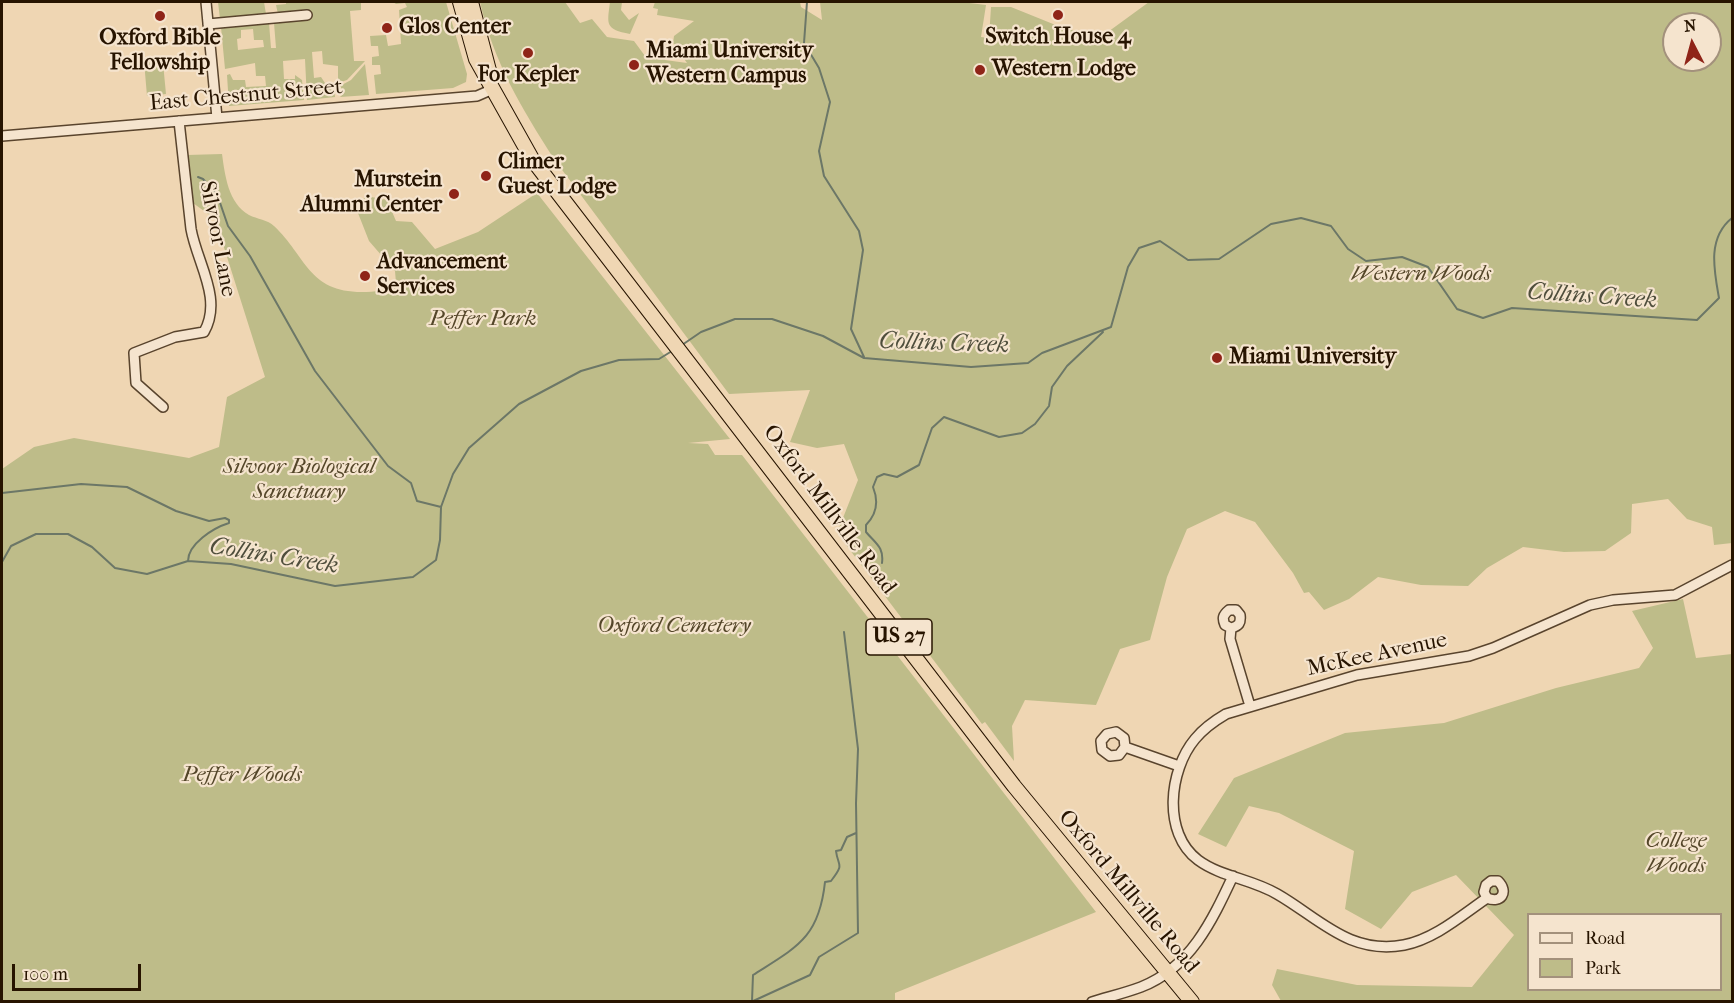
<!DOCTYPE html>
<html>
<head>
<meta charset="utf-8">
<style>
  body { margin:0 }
  #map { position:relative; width:1734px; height:1003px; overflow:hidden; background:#efd6b3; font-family:"IM FELL French Canon",serif }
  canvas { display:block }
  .frame { position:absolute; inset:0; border:3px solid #271400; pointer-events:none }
  .legend { position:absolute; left:1527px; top:913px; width:195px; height:78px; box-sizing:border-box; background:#f5e4ce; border:2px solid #a3917c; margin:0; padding:8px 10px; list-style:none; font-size:18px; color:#271400 }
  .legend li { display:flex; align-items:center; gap:12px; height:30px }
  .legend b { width:30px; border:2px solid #a3917c }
  .north { position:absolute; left:1662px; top:12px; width:60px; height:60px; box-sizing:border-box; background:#f5e4ce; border:2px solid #a3917c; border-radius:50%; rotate:354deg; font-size:16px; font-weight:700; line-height:24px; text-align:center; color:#271400 }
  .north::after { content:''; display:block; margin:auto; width:21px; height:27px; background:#8f2418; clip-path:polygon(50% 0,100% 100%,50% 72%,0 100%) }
  .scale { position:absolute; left:12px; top:964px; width:129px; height:27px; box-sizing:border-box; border:3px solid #271400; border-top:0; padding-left:8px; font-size:18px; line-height:21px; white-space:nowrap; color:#271400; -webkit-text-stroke:4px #f5e4ce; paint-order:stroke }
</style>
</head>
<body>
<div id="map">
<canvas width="1734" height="1003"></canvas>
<div class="frame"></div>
<ul class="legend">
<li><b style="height:8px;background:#f5e4ce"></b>Road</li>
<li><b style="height:16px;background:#bebc89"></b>Park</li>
</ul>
<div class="north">N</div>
<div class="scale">100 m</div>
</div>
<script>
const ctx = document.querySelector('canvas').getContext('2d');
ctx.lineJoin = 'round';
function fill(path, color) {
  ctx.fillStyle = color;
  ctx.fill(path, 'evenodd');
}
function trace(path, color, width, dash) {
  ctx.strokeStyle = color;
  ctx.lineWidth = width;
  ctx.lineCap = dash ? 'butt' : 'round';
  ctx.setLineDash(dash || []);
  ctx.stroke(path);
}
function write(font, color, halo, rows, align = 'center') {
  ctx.font = font + ' "IM FELL French Canon",serif';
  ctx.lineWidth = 4.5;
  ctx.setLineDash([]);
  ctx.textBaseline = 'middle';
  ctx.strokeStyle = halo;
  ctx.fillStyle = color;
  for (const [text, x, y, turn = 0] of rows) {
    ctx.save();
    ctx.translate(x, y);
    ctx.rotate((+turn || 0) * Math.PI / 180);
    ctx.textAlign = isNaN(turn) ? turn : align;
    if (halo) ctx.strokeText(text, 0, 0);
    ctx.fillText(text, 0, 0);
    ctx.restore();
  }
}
const green = new Path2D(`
  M218,2H264L266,14L220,19Z
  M286,2H361V10L350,11L354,61H365L347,80L338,83V66L323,64L322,51L312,52L314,78L321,77L325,83L334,85L335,97L307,100L305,59L283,61L284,79H295V75L302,80L304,100L229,106L227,75L230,74L233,80H245L246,87L266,86L265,76H256L255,63L225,69L221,27L269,23L271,48H276L274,23L308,19L278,14L276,5L286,4ZM253,29L254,40H263L264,47L238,50L237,39L241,38V30Z
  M393,2H446L467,74L466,82L453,88L376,94L374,75L381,74L380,65H372V57L379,56L378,46H371L370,36L386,35L388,46L401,44L399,10L407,7L405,3L396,4Z
  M480,2H565L580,23L592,19L607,37L634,41L645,56L659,46L667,47L665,60L687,63L673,43L674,36L694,21L657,15L658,9L653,8L655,2H800L801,7L822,20L820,2H961L986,5L981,37L989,38L991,7H1011L1063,28L1101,37L1149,2H1732V543L1714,545L1712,527L1687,519L1668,499L1632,504L1631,533L1605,551L1564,552L1523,547L1487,568L1468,586L1421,585L1378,577L1349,599L1324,610L1309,592L1304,593L1293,573L1255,522L1225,511L1187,529L1167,577L1150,640L1120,649L1096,705L1025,700L1012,726L1014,761L985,722L982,724L837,533L858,480L844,444L817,448L790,442L810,390L729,394L554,159C521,107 494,63 480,2ZM1674,24H1710V60H1674Z
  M610,2H622L621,10L629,20L639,13L630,34C605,29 607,25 610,2Z
  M144,61L163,63L166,94L147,96Z
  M365,64L369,95L340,97L344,93L340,86L351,80Z
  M222,154C225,175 228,203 249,215C257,219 268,220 274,226C306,256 308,292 362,292C375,292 386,291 396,283L395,271L369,241L356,208L366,196L387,200L396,221L412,222L435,249L478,232L537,193L730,439L688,443L708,444L715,455H742L1096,912L895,993V1001L2,1002V469L34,447L74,438L189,458L219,447L227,397L265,377L215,219L193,203L187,155Z
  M1683,599L1696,658L1732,654V1001H1281L1272,985L1277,969L1357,985L1472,987L1514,935L1456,875L1412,892L1381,929L1345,909L1354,851L1279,813L1249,806L1226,847L1198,834L1234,778L1345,733L1444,723L1556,688L1639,668L1653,648L1632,611ZM1528,914H1720V990H1528Z`);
const stream = new Path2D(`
  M807,2L804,43L819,68L830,102L819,151L824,176L859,231L863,250L851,329L864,357
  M198,177L203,179L217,194L228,226L250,256L315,371L388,466L411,483L417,501L441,507
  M682,345L701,332L735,319H772L823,336L864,358L971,367L1028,363L1042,353L1111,327L1128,267L1139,248L1160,241L1188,260L1219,259L1271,224L1301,218L1331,226L1348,249L1366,261L1402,257L1428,267L1457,309L1483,318L1512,308L1697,320L1719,298C1714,270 1707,238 1732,218
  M2,493L81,484L127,487L176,511L209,521L225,518L229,520V523C213,528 188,544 188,561
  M2,562L11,546L36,534H68L92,547L115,568L147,574L188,561L231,564L335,586L413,577L436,560L440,540L441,507L453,474L469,448L519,404L581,371L619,360L659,359L672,351
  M882,563C884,547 876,544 866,532V525C877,514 879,502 873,487L877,477L884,474L897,477L919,465L932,428L944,417L999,437L1022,433L1035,424L1049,406L1052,387L1067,366L1103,332
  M752,1001L753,975C797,947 819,938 825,882L831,881C845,863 838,867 836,851L841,850L847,837L856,833
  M751,1002L810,975L819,957L858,933L856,803L858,749L844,632`);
const minor = new Path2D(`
  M206,2L217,118
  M208,24L307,15
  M2,136L477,96L493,89
  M163,407L136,383L134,353L175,337L204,332C223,299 197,263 191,229L179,121
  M1231,628L1225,625C1222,618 1223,615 1229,610H1236L1240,615C1241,623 1239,626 1231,628L1230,639L1250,706
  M1125,747L1119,755L1110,756L1102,750L1101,741L1107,734L1116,732L1124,738L1125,747L1179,766
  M1487,898L1484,892L1486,885L1491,881H1498C1509,892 1501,904 1487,898C1462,915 1435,939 1404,945C1349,955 1319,918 1277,894C1252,879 1221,877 1198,860C1162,833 1169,770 1195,739C1204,728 1214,721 1226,714L1357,675L1469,656L1493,648L1590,605L1613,600L1675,595L1732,565
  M1092,1002C1108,997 1125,993 1141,987C1190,968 1212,921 1233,876`);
const highway = new Path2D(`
  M460,2L476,59L532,159L1014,786L1192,1002
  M471,2L491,78`);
const markers = [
  [1058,15,6,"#8f2418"],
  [160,16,6,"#8f2418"],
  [387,28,6,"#8f2418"],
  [528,53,6,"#8f2418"],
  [634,65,6,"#8f2418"],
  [980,70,6,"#8f2418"],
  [486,176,6,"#8f2418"],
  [454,194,6,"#8f2418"],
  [365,276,6,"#8f2418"],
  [1217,358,6,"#8f2418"]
];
const shields = [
  [899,637,66]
];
const shieldNames = [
  ["US 27",899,637]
];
const poiNames = [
  ["Glos Center",399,28],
  ["Switch House 4",1058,38,"center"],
  ["Oxford Bible",160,39,"center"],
  ["Fellowship",160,64,"center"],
  ["Miami University",646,52],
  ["Western Campus",646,77],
  ["Western Lodge",992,70],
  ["For Kepler",528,76,"center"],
  ["Climer",498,163],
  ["Guest Lodge",498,188],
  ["Murstein",442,181,"right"],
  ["Alumni Center",442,206,"right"],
  ["Advancement",377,263],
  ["Services",377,288],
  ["Miami University",1229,358]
];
const streetNames = [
  ["East Chestnut Street",246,96,-5],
  ["Silvoor Lane",217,239,79],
  ["Oxford Millville Road",829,510,53],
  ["McKee Avenue",1377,655,-12],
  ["Oxford Millville Road",1128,892,50]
];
const parkNames = [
  ["Western Woods",1421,275],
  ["Peffer Park",483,320],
  ["Silvoor Biological",299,468],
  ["Sanctuary",299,493],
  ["Oxford Cemetery",674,627],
  ["Peffer Woods",242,776],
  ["College",1676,842],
  ["Woods",1676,867]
];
const waterNames = [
  ["Collins Creek",1592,297,4],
  ["Collins Creek",944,344,2],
  ["Collins Creek",274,557,9]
];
fill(green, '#bebc89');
trace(stream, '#6c7767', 2);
trace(minor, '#59442d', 12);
trace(highway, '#271400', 16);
trace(minor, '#f5e4ce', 9);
trace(highway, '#efd6b3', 14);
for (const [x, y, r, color] of markers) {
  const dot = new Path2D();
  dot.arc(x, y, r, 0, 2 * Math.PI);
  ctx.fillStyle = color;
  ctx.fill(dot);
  trace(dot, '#f5e4ce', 2);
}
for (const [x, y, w] of shields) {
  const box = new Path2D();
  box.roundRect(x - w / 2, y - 18, w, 36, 4.5);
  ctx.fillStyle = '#f5e4ce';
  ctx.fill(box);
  trace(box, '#271400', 1.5);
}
write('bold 21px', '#271400', null, shieldNames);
write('bold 22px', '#271400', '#f5e4ce', poiNames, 'left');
write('22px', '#271400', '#f5e4ce', streetNames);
write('italic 22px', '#544629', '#f5e4ce', parkNames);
write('italic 24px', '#4f4e3c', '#f5e4ce', waterNames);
</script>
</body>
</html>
